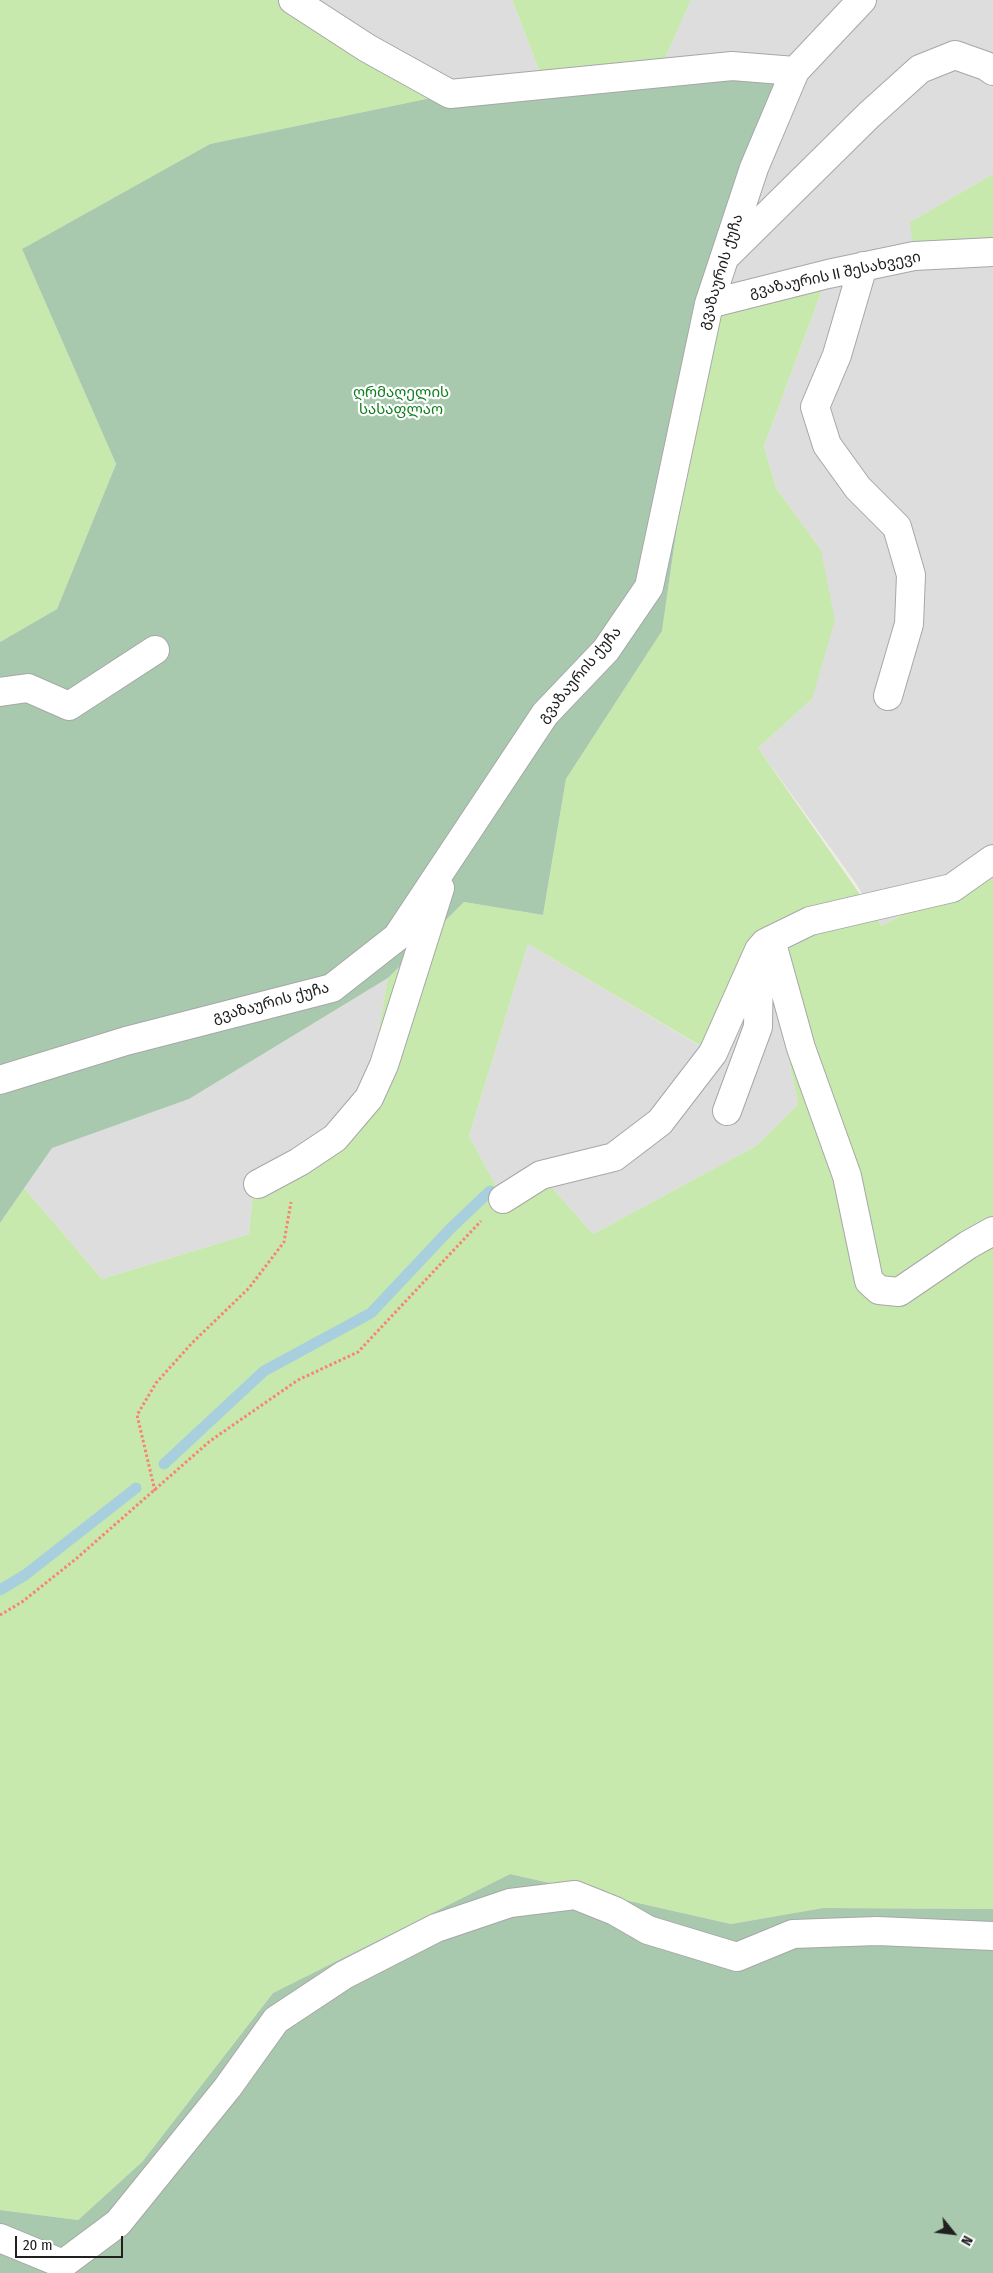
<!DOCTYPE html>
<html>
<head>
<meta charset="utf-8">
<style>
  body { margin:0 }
  #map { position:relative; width:993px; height:2273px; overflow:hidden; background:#f0ede6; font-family:"Fira Sans Condensed",sans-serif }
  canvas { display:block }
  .north { position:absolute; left:928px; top:2208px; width:50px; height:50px; -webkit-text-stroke:4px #fff; paint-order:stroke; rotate:119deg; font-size:14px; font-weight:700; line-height:20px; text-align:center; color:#202020 }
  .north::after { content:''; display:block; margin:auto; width:18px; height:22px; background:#202020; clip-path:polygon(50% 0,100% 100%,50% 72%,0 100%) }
  .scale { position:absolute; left:15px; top:2236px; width:108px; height:22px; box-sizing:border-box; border:2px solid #202020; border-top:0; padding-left:6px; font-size:15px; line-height:18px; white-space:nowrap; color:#202020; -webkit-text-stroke:4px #fff; paint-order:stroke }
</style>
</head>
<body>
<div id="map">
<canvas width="993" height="2273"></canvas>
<div class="north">N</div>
<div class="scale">20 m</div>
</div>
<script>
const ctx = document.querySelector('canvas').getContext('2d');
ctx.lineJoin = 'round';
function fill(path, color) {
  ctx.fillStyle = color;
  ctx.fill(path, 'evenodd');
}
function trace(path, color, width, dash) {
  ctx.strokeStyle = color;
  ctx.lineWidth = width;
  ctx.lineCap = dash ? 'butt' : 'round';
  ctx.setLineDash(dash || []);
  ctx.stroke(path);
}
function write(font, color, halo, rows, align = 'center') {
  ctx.font = font + ' "Fira Sans Condensed","Noto Sans Georgian",sans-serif';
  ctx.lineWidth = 4.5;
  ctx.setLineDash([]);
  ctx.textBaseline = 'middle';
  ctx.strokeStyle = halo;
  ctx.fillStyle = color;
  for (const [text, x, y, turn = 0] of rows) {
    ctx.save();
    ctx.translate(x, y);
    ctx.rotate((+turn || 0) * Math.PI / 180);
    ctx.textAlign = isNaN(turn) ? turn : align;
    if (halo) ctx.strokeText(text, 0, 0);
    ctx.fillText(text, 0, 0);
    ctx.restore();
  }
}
const residential = new Path2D(`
  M293,0H512L545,85L450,94Z
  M691,0H993V174L910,222L993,252V865L882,926L855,882L758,748L812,699L821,550L776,488L764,446L828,274L709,304L658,74Z
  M765,943L798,1104L756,1146L593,1234L541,1175L503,1199L469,1136L528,944L712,1053Z
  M388,978L373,1064L340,1118L255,1173L249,1234L102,1279L24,1188L52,1147L189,1099Z`);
const grass = new Path2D(`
  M0,0H293L450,94L210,144L22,249L116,464L57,609L0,642Z
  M512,0H691L658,74L545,85Z
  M993,174V252L914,256L910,222Z
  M828,274L764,446L776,488L821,550L835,620L812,699L758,748L882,926L993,865V1909L823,1908L731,1924L510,1874L273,1993L142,2162L78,2220L0,2210V1223L24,1188L102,1279L249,1234L255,1173L340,1118L373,1064L388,978L464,902L543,915L566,779L662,631L709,304ZM765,943L798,1104L756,1146L593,1234L541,1175L503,1199L469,1136L528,944L713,1053Z`);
const cemetery = new Path2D(`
  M795,71L709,304L662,631L566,779L543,915L464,902L388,978L189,1099L52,1148L0,1223V642L57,609L116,464L22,249L210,144L450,94Z
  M510,1874L731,1924L823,1908L993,1909V2273H0V2210L78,2220L142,2162L273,1993Z`);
const stream = new Path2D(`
  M164,1464L264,1371L371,1313L450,1229L490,1191
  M0,1590L25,1575L136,1488`);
const path = new Path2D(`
  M155,1491L137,1415L156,1383L192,1343L249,1288L284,1242L291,1202
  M0,1615L22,1602L77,1558L210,1441L298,1380L358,1352L481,1221`);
const minor = new Path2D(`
  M293,0L367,48L450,94L732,66L795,71
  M728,254L869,115L920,69L955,55L986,66L993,71
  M863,266L837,355L815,407L827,445L858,488L897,527L911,575L909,624L888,696
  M709,304L828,274L914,256L993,252
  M0,692L28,688L69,706L155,650
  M771,940L801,1048L847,1176L869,1281L879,1290L899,1292L968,1245L993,1231
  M0,1080L126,1041L332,988L397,937L545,714L606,650L649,587L709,304L754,168L795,71L862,0
  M727,1111L758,1027L759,963
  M258,1184L299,1162L335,1138L369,1098L384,1065L440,888
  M503,1199L541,1175L614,1157L660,1122L713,1053L759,950L765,943L810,921L952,888L993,859
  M0,2238L63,2264L118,2223L228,2087L276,2020L344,1975L436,1928L510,1903L575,1895L615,1911L648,1930L737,1957L793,1934L877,1931L993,1936`);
const streetNames = [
  ["გვაზაურის ქუჩა",721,272,-73],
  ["გვაზაურის II შესახვევი",835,275,-12],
  ["გვაზაურის ქუჩა",580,675,-50],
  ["გვაზაურის ქუჩა",271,1003,-15]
];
const parkNames = [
  ["ღრმაღელის",401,393],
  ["სასაფლაო",401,410]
];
fill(residential, '#dedddd');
fill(grass, '#c8e9ad');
fill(cemetery, '#a8c9ae');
trace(stream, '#a7cfdd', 11);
trace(minor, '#a7a7a7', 30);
trace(path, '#f88370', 3, [2.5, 2.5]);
trace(minor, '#fff', 28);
write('15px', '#202020', '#fff', streetNames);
write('15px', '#0d7e1b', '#fff', parkNames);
</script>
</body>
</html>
